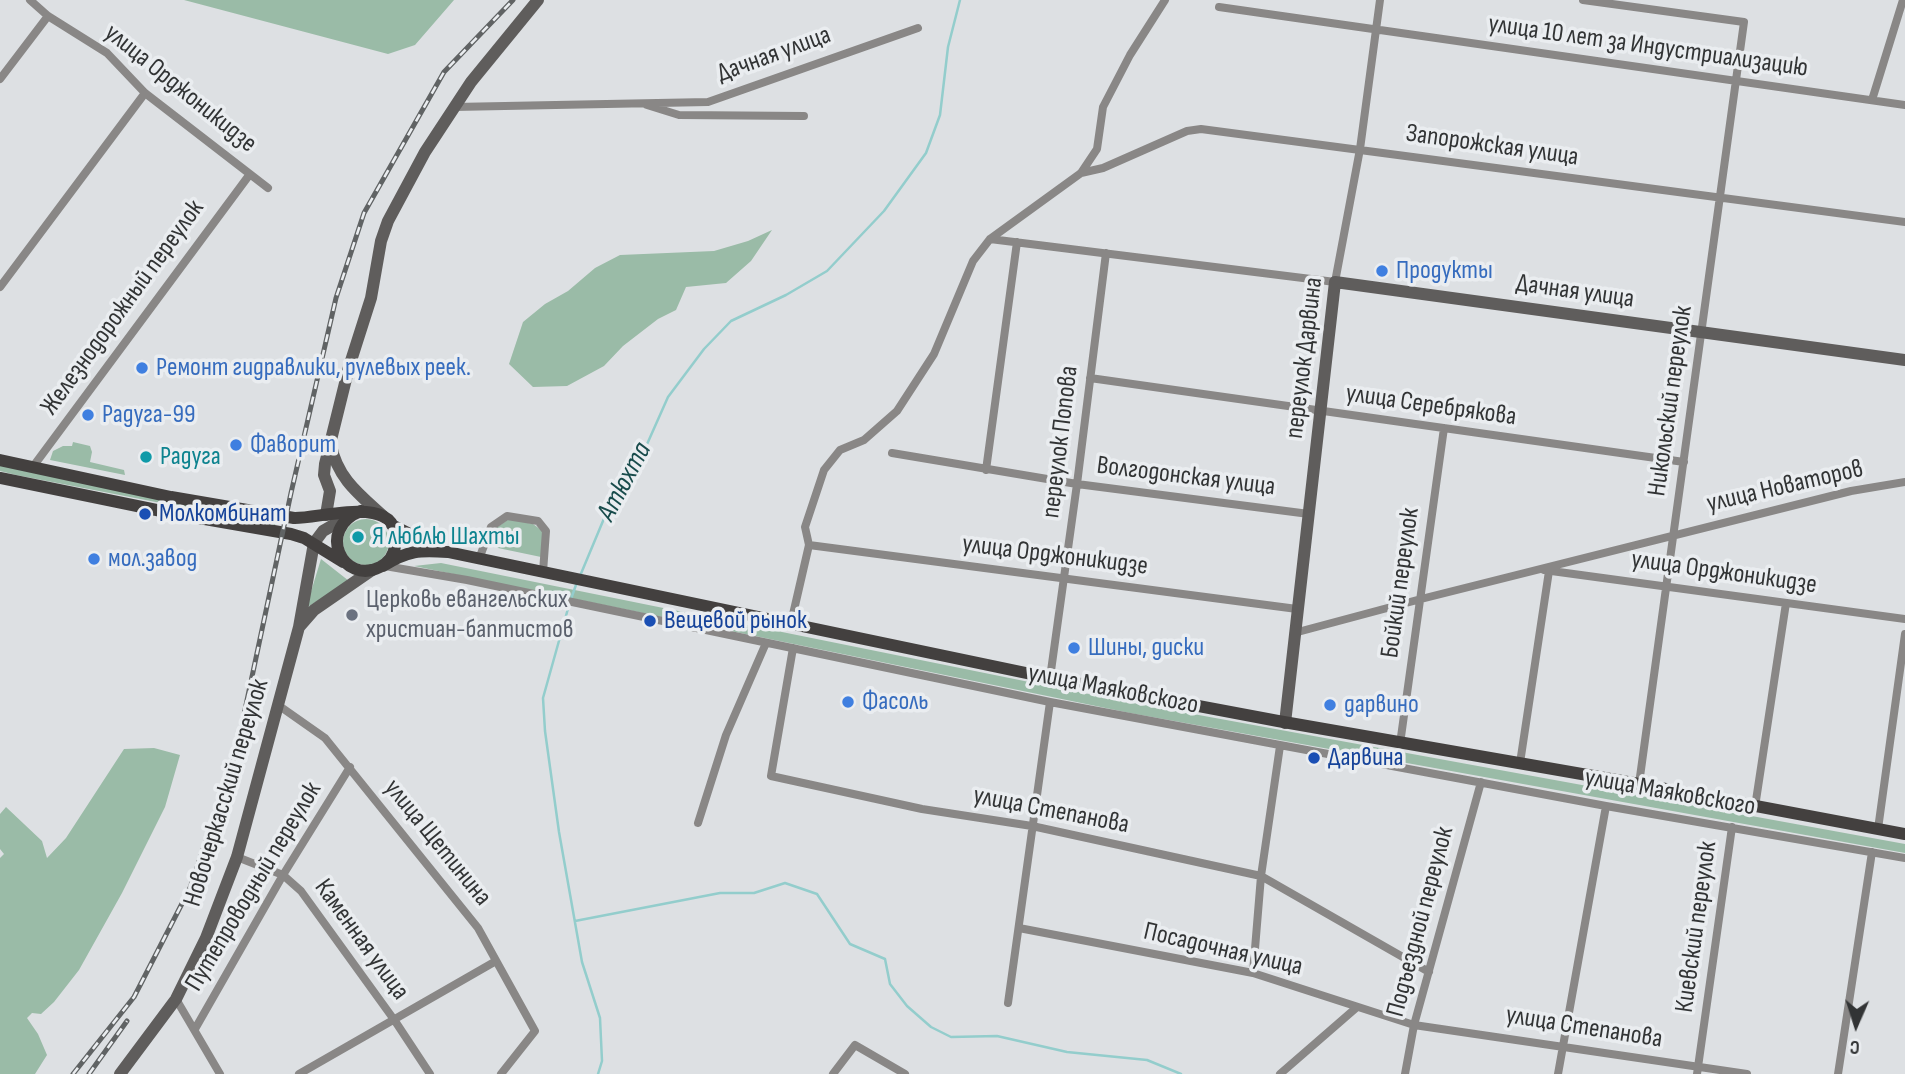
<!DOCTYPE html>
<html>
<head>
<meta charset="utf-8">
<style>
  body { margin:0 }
  #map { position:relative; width:1905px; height:1074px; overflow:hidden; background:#dde0e3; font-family:"Sofia Sans Condensed",sans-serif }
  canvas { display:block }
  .north { position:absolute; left:1821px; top:990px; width:70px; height:70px; -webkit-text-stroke:5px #eaedf0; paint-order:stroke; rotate:183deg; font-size:19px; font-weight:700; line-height:28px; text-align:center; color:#323435 }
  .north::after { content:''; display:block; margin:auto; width:24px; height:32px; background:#323435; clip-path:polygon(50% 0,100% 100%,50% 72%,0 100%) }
</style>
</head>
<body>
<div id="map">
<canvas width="1905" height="1074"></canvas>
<div class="north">С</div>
</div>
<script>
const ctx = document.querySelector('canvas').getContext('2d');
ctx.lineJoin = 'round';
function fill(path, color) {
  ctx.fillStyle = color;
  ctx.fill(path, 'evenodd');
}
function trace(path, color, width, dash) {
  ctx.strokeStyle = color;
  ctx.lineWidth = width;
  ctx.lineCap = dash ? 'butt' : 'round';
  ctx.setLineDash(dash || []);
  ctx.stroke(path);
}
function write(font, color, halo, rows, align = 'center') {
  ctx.font = font + ' "Sofia Sans Condensed",sans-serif';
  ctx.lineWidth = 7;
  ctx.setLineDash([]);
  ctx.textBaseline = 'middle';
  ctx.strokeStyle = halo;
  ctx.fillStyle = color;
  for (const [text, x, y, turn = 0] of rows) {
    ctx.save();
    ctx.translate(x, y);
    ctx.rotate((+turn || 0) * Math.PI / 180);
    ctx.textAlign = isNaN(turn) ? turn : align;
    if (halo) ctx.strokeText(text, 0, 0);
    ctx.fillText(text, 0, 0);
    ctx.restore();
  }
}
const green = new Path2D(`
  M184,0H454L415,45L388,54Z
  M772,230L751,261L726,283L686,287L676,310L658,319L623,346L604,366L567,386L533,387L509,364L523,322L545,304L568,291L595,268L620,255L714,251L748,241Z
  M73,442L90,446L92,452L90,462L124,470L125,475L50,460L53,451L63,446H72Z
  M0,465L276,520L275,525L16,475L0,471Z
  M343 542a23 23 0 1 1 46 0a23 23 0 1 1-46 0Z
  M509,519L533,524L544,532L541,557L498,548L493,540L496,528Z
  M321,559L349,581L306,608Z
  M441,563L1133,703L1905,844V853L1130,713L414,566Z
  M154,748L180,755L165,807L122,893L79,970L54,1002L41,1014L32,1013L27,1018L38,1034L47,1055L35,1074H0V858L4,854L0,849V814L6,807L42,841L47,858L66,838L124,749Z`);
const stream = new Path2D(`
  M580,576L613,497L640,460L668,397L704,349L731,321L786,295L827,271L884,211L926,153L940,115L948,47L960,0
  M571,599L577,582
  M569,605L543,698L545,731L559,832L582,962L600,1018L602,1061L598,1074
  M575,921L720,893H754L785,883L817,894L850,944L885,959L890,984L907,1006L931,1027L951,1037L997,1036L1067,1052L1147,1060L1181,1074`);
const street = new Path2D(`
  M30,0L48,16L107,53L145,93L268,188
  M1583,0L1744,22L1639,784
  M1219,7L1905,105
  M0,79L48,16
  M1872,100L1903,0
  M647,105L679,115L804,116
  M454,107L708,102L918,28
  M1081,173L1103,168L1187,131L1201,129L1905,222
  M990,239L1335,282L1360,149L1380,0
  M0,287L145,93
  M1090,378L1684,462
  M892,453L1077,484L1309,514
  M32,468L250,174
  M986,470L1017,242
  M809,545L1297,609
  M479,559L491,527L507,516L538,521L546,531L543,572
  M385,566L467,580L1050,702L1606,806L1905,858
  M1544,570L1905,619
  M791,623L809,545L805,527L824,470L840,450L864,440L897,411L934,354L973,261L990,239L1081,173L1097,149L1103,107L1130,55L1165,0
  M1294,633L1421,599L1851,491L1905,482
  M793,648L771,776L922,809L1032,826L1261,876L1429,972
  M1050,678L1077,484L1106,253
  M278,705L325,738L478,928L535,1031L501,1074
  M1400,744L1444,428
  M1520,763L1549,571
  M1755,807L1786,603
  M698,823L726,735L766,643
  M1878,829L1905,634
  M237,857L283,875L301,891L395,1021L430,1074
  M1019,928L1253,973L1414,1025L1747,1074
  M1253,973L1261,876L1280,746
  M176,999L220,1074
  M1008,1003L1050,702
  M195,1029L283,875L350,767
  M299,1074L496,961
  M833,1074L855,1045L905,1074
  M1280,1074L1356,1008
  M1405,1074L1414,1025L1481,782
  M1558,1074L1606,806
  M1697,1074L1732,827
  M1838,1074L1872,852`);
const secondary = new Path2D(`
  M331,445C337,478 360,495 383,516
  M326,515L330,491L324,475L325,464L349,367L371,298L381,241L388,221L425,152L471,82L538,0
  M300,626L314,610L372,570
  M1285,723L1335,282L1905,360
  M120,1074L176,999L206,938L237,857L299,627L314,543L323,531L349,516`);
const primary = new Path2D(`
  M0,460L171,497L294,518C321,519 404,491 395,546C394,555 388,563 380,567C343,586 315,529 361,511
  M0,478L176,514L291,534L304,538L343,562
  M392,525L438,548
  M383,566C408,550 420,550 448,552L1050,678L1278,721L1639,784L1905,834`);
const rail = new Path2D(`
  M73,1074L134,997L190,888L236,752L291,493L336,298L364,213L444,72L513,0
  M89,1074L127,1021`);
const markers = [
  [1382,271,7,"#3f7fe0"],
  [142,368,7,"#3f7fe0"],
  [88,415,7,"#3f7fe0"],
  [236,445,7,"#3f7fe0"],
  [146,457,7,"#0f9aa8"],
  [145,514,7,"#1a4fb4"],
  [358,537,7,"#0f9aa8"],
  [94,559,7,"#3f7fe0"],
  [352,615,7,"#6b7280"],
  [650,621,7,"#1a4fb4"],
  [1074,648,7,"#3f7fe0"],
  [848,702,7,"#3f7fe0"],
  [1330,705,7,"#3f7fe0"],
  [1314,758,7,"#1a4fb4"]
];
const streetNames = [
  ["улица 10 лет за Индустриализацию",1648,47,8],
  ["Дачная улица",774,55,-20],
  ["улица Орджоникидзе",180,89,39],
  ["Запорожская улица",1492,146,8],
  ["Дачная улица",1575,292,8],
  ["Железнодорожный переулок",123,308,-54],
  ["переулок Дарвина",1305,358,-83],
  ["Никольский переулок",1671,401,-82],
  ["улица Серебрякова",1431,406,8],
  ["переулок Попова",1061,442,-83],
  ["Волгодонская улица",1186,477,7],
  ["улица Новаторов",1785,487,-13],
  ["улица Орджоникидзе",1055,556,7],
  ["улица Орджоникидзе",1724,573,8],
  ["Бойкий переулок",1401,583,-82],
  ["улица Маяковского",1113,690,11],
  ["Новочеркасский переулок",227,793,-73],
  ["улица Маяковского",1670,793,10],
  ["улица Степанова",1051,811,11],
  ["улица Щетинина",437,843,51],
  ["Путепроводный переулок",254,887,-59],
  ["Подъездной переулок",1421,922,-75],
  ["Киевский переулок",1697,927,-82],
  ["Каменная улица",361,940,54],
  ["Посадочная улица",1223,950,13],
  ["улица Степанова",1584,1028,9]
];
const shopNames = [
  ["Продукты",1396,271],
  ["Ремонт гидравлики, рулевых реек.",156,368],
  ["Радуга-99",102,415],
  ["Фаворит",250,445],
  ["мол.завод",108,559],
  ["Шины, диски",1088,648],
  ["Фасоль",862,702],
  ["дарвино",1344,705]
];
const cultureNames = [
  ["Радуга",160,457],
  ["Я люблю Шахты",372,537]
];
const transitNames = [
  ["Молкомбинат",159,514],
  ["Вещевой рынок",664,621],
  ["Дарвина",1328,758]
];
const worshipNames = [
  ["Церковь евангельских",366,600],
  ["христиан-баптистов",366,630]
];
const waterNames = [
  ["Атюхта",625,482,-62]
];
fill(green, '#9abba7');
trace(stream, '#93cdcc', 2.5);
trace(street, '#898786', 8);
trace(secondary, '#5f5d5c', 12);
trace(primary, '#43403f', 12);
trace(rail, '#606364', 5);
trace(rail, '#eaedf0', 2.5, [8]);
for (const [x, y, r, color] of markers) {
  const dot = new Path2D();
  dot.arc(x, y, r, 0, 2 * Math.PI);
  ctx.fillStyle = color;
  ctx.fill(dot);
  trace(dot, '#eaedf0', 2.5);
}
write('26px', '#323435', '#eaedf0', streetNames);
write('26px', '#366cbe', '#eaedf0', shopNames, 'left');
write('26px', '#0d838f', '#eaedf0', cultureNames, 'left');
write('26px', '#164399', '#eaedf0', transitNames, 'left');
write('26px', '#5b616d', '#eaedf0', worshipNames, 'left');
write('italic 28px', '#194c4c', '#eaedf0', waterNames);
</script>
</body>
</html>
